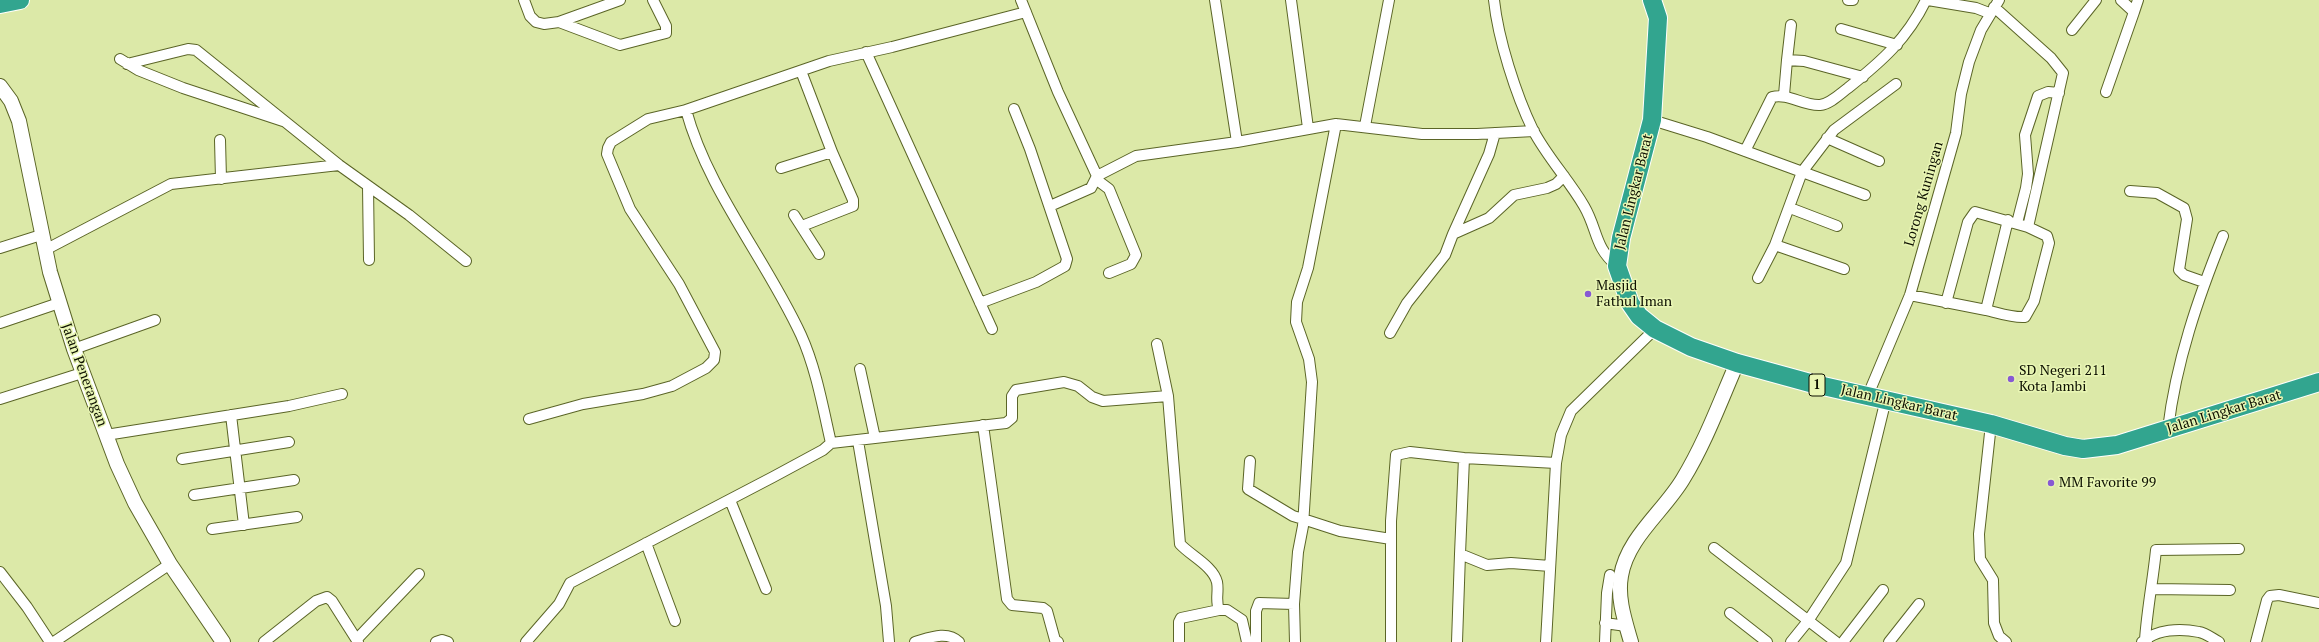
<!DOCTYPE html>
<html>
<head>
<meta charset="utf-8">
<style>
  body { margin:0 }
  canvas { display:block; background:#dce9a8 }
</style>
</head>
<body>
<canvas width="2319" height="642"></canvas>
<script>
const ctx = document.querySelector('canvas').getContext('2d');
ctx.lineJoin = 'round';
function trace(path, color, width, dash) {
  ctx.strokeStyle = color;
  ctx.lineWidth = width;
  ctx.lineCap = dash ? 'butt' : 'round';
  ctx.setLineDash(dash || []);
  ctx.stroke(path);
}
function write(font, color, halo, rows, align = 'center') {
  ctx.font = font + ' "PT Serif",serif';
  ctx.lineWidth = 3;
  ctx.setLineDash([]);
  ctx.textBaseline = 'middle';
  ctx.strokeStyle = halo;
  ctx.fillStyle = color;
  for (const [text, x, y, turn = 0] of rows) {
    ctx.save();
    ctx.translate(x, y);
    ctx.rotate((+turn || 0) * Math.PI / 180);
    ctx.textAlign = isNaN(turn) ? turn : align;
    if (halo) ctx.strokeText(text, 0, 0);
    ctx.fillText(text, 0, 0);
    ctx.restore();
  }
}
const street = new Path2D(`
  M524,0L530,16L536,22L544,24L559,22L620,45L666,33V26L653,0
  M1021,0L1058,92L1097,176L1091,188L1050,206
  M1215,0L1237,142
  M1291,0L1308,128
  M1494,0C1498,39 1516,95 1533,130C1547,157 1569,180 1584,206C1598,230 1594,247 1617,266
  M1848,0H1853
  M1928,0L1976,8L1989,13
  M1994,7L2051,58L2063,73L2028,227
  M2134,12L2138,0
  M559,22L620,0
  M1841,29L1897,45
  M2072,30L2096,0
  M866,52L992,329
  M120,59L138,70L183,88L283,121
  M1787,60L1791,25
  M127,64L188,49L196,50L339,165L409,215L466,261
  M2106,92L2134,12L2121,0
  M1784,95L1787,60L1804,61L1863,77
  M1652,120L1707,137L1865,195
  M1365,126L1389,0
  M1827,138L1879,161
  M220,140L221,179
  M1745,151L1772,97C1789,93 1803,106 1820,105C1830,104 1840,94 1848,88C1882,61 1907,39 1926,0
  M781,168L832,152L801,71
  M1097,176L1136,156L1237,142L1336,124L1422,134H1477L1534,131
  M1097,180L1109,189L1136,255L1131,264L1109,273
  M368,186L369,260
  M2130,191L2157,193L2184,208L2187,219L2179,270L2184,275L2204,282
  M1790,208L1837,226
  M794,215L819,254
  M2017,223L2026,188L2028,174L2025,135L2038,96L2048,92L2059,93
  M802,226L853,206V200L832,152
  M1453,234L1489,154L1495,133
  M1775,245L1844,269
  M0,248L41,235
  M45,250L171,184L339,165
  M1758,278L1775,245L1802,172L1834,130L1896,84
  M1910,295C1936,300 1961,305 1986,310C1999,313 2012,318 2025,317L2034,301L2049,243L2047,236L2028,227L1975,212L1968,222L1946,303
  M980,303L1036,282L1065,266L1067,259L1030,149L1014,109
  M1986,310L2008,220
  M0,323L59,303
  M1390,333L1407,303L1445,255L1453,234L1489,218L1514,195L1547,188L1556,184L1564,176
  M1157,344L1168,396L1180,544C1191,556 1213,566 1217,582C1219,592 1215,600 1219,610H1227L1242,620L1247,642
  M74,349L155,320
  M860,369L875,438
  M1868,395L1910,295L1956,133L1961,94L1969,62L1981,30L1999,0
  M0,399L82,373
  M231,415L244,525
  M529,419L583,404L643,394L672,386L706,368L714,360L715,352L679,284L630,209L607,154L608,148L611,142L648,119L686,110
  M1991,424L1979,534L1980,559L1993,580L1994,623L1999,636L2006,642
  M983,425L1007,599L1012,605L1043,608L1047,611L1055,640L1058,642
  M2168,429C2176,362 2198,298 2223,236
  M106,435L289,406L342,394
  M858,441L886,606L889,642
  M831,443L1006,423L1012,418V396L1016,390L1064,382L1078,386L1092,397L1103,401L1168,396
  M1464,458L1460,554L1487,565L1511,563L1550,566
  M182,459L289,442
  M1250,461L1248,489L1293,516L1303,519L1340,531L1391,539
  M194,495L294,480
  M730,500L766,589
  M212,529L297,517
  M646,543L675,621
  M1714,548L1836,642
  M0,572L27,607L50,642
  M2152,589L2230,590
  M1730,613L1767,642
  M1605,623L1626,626
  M357,639L419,574
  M54,642L170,564
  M264,642L316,601L327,597L332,601L358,642
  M436,642L442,640L448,642
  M526,642L559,604L570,583L773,477L823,450L831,443C823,408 816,368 801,335C766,259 708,191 686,110L829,61L892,47L1026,12
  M915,642C929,638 947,630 959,642
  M1179,642V622L1181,618L1219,610
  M1256,642V611L1259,603L1294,604
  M1295,642L1294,604L1298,552L1303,526L1312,382L1309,359L1296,322L1297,302L1308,268L1336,124
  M1391,642V521L1396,455L1410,452L1464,458L1556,463
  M1457,642L1460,554
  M1546,642L1556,463L1561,435L1571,411L1655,329
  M1605,642L1607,593L1610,575
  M1791,642L1808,621L1846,563L1886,399
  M1843,642L1883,590
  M1889,642L1919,604
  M2142,642C2157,629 2180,628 2199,632C2206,633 2213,639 2219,642
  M2147,642L2145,640C2147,610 2153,580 2156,550L2239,549
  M2256,642L2267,600L2270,596L2279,595L2319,603`);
const secondary = new Path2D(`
  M0,86L11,101L19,121L50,272L74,349L117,464L135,503L170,564L223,642
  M1631,642C1625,621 1617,598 1621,576C1627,538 1664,511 1683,479C1705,443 1720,402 1737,363`);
const highway = new Path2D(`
  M1652,0L1658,18L1652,120L1621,238L1617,266L1630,303L1639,316L1655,329L1691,347L1737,363L1810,383L1991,424L2065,446L2083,449L2117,445L2319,382
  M0,4L20,0`);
const markers = [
  [1588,294,4,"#8759d3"],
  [2011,379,4,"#8759d3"],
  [2051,483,4,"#8759d3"]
];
const shields = [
  [1817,385,16]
];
const shieldNames = [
  ["1",1817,385]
];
const streetNames = [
  ["Jalan Lingkar Barat",1634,192,-76],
  ["Lorong Kuningan",1924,194,-74],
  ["Jalan Penerangan",84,375,70],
  ["Jalan Lingkar Barat",1899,403,13],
  ["Jalan Lingkar Barat",2224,412,-17]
];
const poiNames = [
  ["Masjid",1596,286],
  ["Fathul Iman",1596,302],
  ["SD Negeri 211",2019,371],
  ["Kota Jambi",2019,387],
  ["MM Favorite 99",2059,483]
];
trace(street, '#5b6527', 12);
trace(secondary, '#5b6527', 16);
trace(highway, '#fff', 20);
trace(street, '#fff', 10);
trace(secondary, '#fff', 14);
trace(highway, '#32a58f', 18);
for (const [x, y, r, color] of markers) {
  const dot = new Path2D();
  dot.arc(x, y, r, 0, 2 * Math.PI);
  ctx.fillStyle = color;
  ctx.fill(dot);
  trace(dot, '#e9f6b4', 1.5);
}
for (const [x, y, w] of shields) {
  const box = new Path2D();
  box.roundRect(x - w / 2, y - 11, w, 22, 3);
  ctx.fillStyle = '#e9f6b4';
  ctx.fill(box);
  trace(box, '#0d1000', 1);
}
write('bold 13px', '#0d1000', null, shieldNames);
write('14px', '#0d1000', '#e9f6b4', streetNames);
write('14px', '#0d1000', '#e9f6b4', poiNames, 'left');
</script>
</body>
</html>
